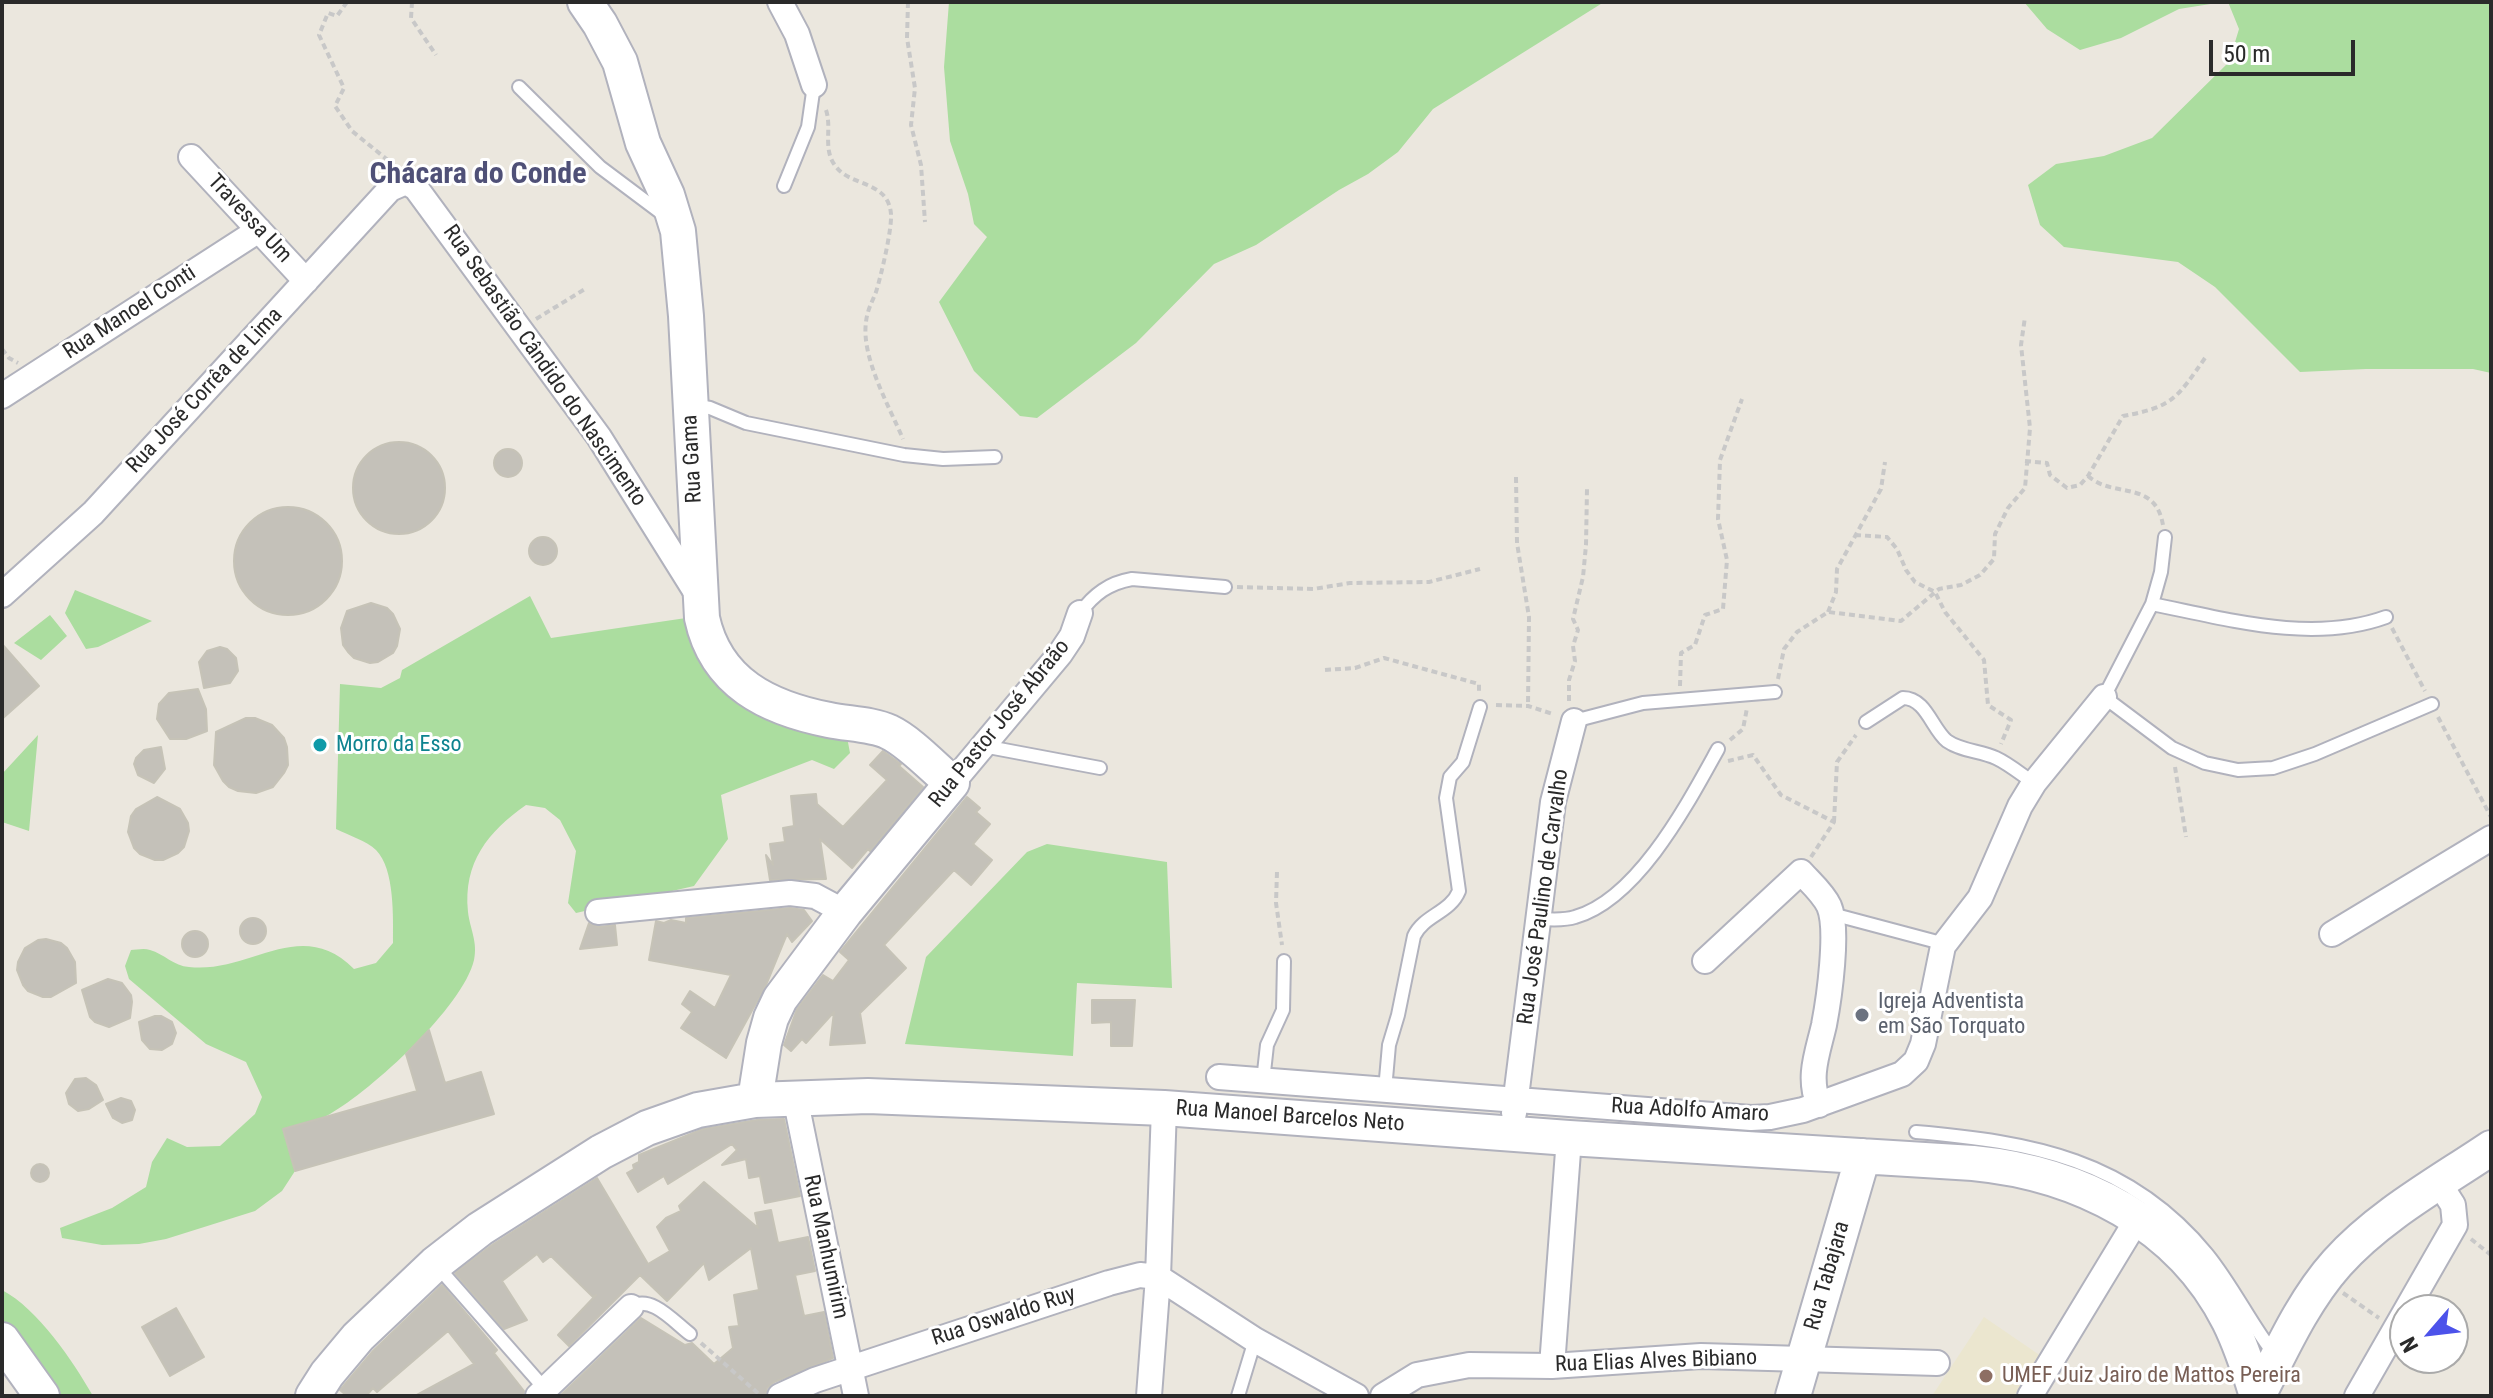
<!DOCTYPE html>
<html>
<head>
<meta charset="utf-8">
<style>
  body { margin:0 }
  #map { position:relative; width:2493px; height:1398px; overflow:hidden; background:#ebe7de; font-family:"Roboto Condensed",sans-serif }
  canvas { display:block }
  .frame { position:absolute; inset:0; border:4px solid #2a2a2a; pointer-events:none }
  .north { position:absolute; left:2389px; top:1294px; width:80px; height:80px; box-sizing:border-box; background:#fff; border:2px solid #aaa; border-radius:50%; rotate:242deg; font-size:22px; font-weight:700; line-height:32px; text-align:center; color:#2a2a2a }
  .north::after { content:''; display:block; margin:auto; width:28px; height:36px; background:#4c52ea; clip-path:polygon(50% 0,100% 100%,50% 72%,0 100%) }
  .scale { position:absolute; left:2209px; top:40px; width:146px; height:36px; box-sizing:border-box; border:4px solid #2a2a2a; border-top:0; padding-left:10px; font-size:24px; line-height:28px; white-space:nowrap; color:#2a2a2a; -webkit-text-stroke:6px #fff; paint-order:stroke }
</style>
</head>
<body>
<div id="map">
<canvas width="2493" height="1398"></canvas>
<div class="frame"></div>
<div class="north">N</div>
<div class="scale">50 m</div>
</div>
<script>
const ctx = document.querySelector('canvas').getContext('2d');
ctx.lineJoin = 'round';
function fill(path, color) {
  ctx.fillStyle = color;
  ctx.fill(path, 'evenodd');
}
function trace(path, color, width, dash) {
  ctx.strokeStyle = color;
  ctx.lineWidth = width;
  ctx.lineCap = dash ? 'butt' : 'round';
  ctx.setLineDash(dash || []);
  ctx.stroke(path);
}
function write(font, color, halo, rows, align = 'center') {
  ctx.font = font + ' "Roboto Condensed",sans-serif';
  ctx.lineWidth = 6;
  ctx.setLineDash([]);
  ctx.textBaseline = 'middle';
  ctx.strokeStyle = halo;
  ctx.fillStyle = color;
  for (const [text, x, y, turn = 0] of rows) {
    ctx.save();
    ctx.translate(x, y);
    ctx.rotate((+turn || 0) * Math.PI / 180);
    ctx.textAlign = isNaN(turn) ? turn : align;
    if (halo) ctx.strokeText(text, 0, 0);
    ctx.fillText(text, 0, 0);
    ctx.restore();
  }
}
const education = new Path2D(`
  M1984,1317L2041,1356L2014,1396H1932Z`);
const green = new Path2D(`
  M949,2H1604L1433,109L1398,152L1368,174L1339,190L1256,245L1214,264L1136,343L1037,418L1020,416L974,371L939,302L987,237L974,224L968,194L950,141L944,67Z
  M2024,2H2223L2179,9L2121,38L2080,50L2047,29Z
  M2228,2H2491V373L2473,369H2366L2300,372L2215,287L2178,262L2064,247L2040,225L2028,185L2056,164L2104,156L2152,138L2229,62L2239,29Z
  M75,590L152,621L98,647L86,649L65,613Z
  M530,596L551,638L686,618L691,637L847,737L850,753L834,769L812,760L721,795L728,839L694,886L576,913L568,903L576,851L560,820L545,808L526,805C488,832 463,862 468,912C470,929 478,942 474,960C463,1007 372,1090 330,1114C317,1122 299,1125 284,1129L295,1171L282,1191L255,1211L166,1239L139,1244L102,1245L62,1238L60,1228L112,1208L146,1187L152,1162L167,1138L187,1147L220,1146L255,1114L262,1097L246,1062L206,1044L129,979L125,966L131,950C136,950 144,948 150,950C164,954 174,966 189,967C251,974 300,915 354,969L376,963L393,943C393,918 395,869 376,850C367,841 348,835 336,829L340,684L381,688L400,678L402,670Z
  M50,615L67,636L41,660L14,643Z
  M38,735L29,831L2,822V774Z
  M1047,844L1167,862L1172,988L1077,983L1073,1056L905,1044L926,957L1027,852Z
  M2,1290C38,1309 73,1361 93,1396H57L2,1321Z`);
const building = new Path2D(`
  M353 488a46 46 0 1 1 92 0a46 46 0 1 1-92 0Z
  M494 463a14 14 0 1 1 28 0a14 14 0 1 1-28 0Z
  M234 561a54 54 0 1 1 108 0a54 54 0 1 1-108 0Z
  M529 551a14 14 0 1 1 28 0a14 14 0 1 1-28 0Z
  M371,603L387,608L393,614L400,629L397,646L393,653L378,662L370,663L354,658L348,652L343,645L341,628L347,611Z
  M2,644L39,686L2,719Z
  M220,647L227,649L236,658L238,671L230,683L204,688L199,662L207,651Z
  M198,689L206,709L207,731L186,739H170L157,719L159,704L169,693Z
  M246,718H255L272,725L284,738L287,747L288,765L284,773L273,787L256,793L238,791L229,787L223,781L214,765L216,732Z
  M161,747L165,769L154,783L138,775L134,764L136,758L144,750Z
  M883,751L901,764L899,766L923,787L870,851L868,849L852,868L820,839L826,879L770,880L766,855L773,865L770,844L785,842L783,828L794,826L791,796L816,794L817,804L843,827L887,780L870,765Z
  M157,797L180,809L188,823L189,831L184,847L178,853L163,860H155L140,854L134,848L128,832L131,816L136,809Z
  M967,797L980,808L976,812L990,824L973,844L992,860L971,885L954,870L884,945L906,968L860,1013L865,1043L830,1045L834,1012L806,1043L802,1039L791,1051L784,1045L797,1009L823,975L833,981L849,960L840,952Z
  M790,908L804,910L812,921L792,942L787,934L766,985L726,1058L681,1028L692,1012L682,1004L690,991L715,1008L731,975L649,960L656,921L664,923L671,920L686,923V918Z
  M240 931a13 13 0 1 1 26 0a13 13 0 1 1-26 0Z
  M589,923L599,927L615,925L617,945L580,949Z
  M182 944a13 13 0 1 1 26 0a13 13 0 1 1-26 0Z
  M46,939L61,943L67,948L75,962L76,983L51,997H43L28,991L23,985L17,970L18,962L25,948L38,940Z
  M108,979L122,983L131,995L132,1002L130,1018L109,1027L95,1022L90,1017L82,990Z
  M1092,1000H1135L1132,1046H1111V1022L1092,1023Z
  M155,1016H161L172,1022L176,1033L172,1044L162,1050L150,1049L142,1040L139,1022Z
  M429,1030L445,1083L481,1072L494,1114L295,1171L283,1129L417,1091L406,1054Z
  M86,1078L96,1085L103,1100L89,1109L78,1111L69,1104L66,1093L75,1079Z
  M121,1098L131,1101L135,1110L132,1120L122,1123L113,1118L106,1104Z
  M784,1119L800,1196L765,1203L760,1176L749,1178L746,1159L722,1165L737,1150L732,1144L668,1184L664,1176L638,1192L627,1173L634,1169L633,1165L639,1162V1155L703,1129L757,1120Z
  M31 1173a9 9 0 1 1 18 0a9 9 0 1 1-18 0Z
  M597,1178L648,1264L670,1251L657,1227L666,1218L681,1211L679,1206L704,1182L758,1228L755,1213L771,1210L778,1243L808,1237L815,1271L795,1275L804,1316L824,1312L833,1358L774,1382L767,1388L765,1396H560L641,1318L685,1345L692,1343L714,1364L733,1348L729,1327L739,1326L734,1295L759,1290L751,1248L709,1280L704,1263L667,1301L640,1275L569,1346L558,1335L596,1295L593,1297L551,1256L543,1262L537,1254L502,1281L527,1320L504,1329L455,1273L492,1245Z
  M442,1285L497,1350L494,1353L524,1391L523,1396H415L474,1364L448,1331L377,1392L373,1388L366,1396H347L340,1390L373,1351Z
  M176,1308L204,1357L170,1376L142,1327Z`);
const path = new Path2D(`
  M347,2L337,16L328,13L319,35L344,88L335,106L352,131L395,166
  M412,2L411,18L436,55
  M908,2L907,38L915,88L911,125L921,165L925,222
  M826,110C832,127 823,148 834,164C849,188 888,179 891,214C892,230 881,276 876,292C872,302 867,311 866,322C861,357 889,406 903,439
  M536,319L585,289
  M2,349L9,358L18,363
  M2025,461L2047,463L2050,475L2067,488L2080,485L2088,476L2123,416C2173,407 2177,398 2205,358
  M2088,476C2114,499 2155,479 2163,525
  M1516,477L1517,543L1529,617L1528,706
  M1855,535L1887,537L1897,549L1906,570L1915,582L1935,592L1945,612L1984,660L1988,705L2011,720L2001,744
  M1237,587L1313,589L1350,583L1429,582L1480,569
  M1828,612L1836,592L1837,569L1881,489L1885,462
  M2392,628L2425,691
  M1325,670L1355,668L1384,658L1479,684V694
  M1778,679L1784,649L1797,632L1828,612L1901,621L1939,589L1961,585L1980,575L1994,559L1995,534L2008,508L2025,488L2030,428L2021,345L2025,317
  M1680,686L1681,653L1695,645L1705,615L1723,609L1727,560L1718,519L1720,460L1742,399
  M1569,701V680L1575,661L1573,646L1578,630L1573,619L1583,577L1586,545L1587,489
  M1496,705L1528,706L1553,714
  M2438,717L2491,817
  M1730,740L1743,729L1747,708
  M1728,761L1753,755L1781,795L1834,822L1811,857
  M2175,767L2186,837
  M1834,822L1837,762L1856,735
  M1277,872L1276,903L1282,945
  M2471,1239L2491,1255
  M2343,1293L2379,1318
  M701,1343L760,1395`);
const lane = new Path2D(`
  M519,87L600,167L664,215
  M784,186L808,127L814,85
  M693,405L710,408L746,423L904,455L943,459L995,457
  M2165,537L2161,572L2152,604L2104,697L2172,748L2205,763L2238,770L2273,768L2315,754L2432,704
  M2152,604C2227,619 2312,644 2386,617
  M1080,613C1094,594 1109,583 1132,579L1225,587
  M1574,721L1643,703L1775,692
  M1866,722L1903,698C1926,698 1932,729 1947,741C1961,751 1981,751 1996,758C2009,764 2022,775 2034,783
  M983,746L1100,768
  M1832,914L1945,944
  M1538,919C1550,919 1563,921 1575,917C1638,899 1688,803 1718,749
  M1263,1081L1267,1045L1283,1010L1284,961
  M1385,1090L1389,1045L1398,1015L1414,936C1424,915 1450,913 1459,891L1446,798L1450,777L1463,762L1480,707
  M1916,1132C2031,1142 2129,1159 2207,1254C2233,1286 2250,1323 2275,1355
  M437,1266L545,1389
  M631,1307C651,1294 674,1322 690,1334
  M1238,1396L1255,1340`);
const street = new Path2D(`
  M780,2L797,34L814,85
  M191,157L306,281
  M2,396L259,230
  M2,595L93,513L390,189L406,182L416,188L599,437L699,597
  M952,783L1060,654L1072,636L1080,613
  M598,912L790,893L815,896L845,912
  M2332,934L2491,838
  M1705,961L1801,872C1810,882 1823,893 1829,906C1839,929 1829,999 1824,1025C1818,1052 1807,1077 1819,1105
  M1219,1077L1751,1118L1770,1117L1803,1110L1902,1074L1916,1061L1923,1044L1943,946L1980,898L2020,806L2034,783L2104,697
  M795,1097L856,1396
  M1514,1113L1553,802L1574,721
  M1552,1366L1569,1138
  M538,1396L631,1307
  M780,1396L815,1380L1109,1283L1140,1275L1158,1277L1255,1340L1356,1396
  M1149,1396L1158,1277L1164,1108
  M1383,1396L1417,1375L1469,1365L1552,1366L1701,1356L1937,1363
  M2030,1396L2138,1218
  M2357,1396L2455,1225L2453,1205L2439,1183`);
const secondary = new Path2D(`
  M585,2L600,24L620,62L643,143L667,195L678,231L686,316L702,618C716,683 768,708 829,720C848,724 872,724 889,732C910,742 934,768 952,783L845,912L780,999L771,1018L764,1043L755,1100
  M2,1340L42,1396
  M313,1396L327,1374L358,1337L435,1264L480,1229L601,1152L647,1128L698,1110L755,1100L868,1096L1164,1108L1569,1138L1973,1163C2078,1173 2180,1223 2229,1321C2241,1345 2249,1370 2257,1396
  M1793,1396L1863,1156
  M2258,1396C2281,1351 2303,1301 2337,1263C2379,1216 2439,1183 2491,1148`);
const markers = [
  [320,745,8,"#0f9aa8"],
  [1862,1015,8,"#6b7280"],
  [1986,1376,8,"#8d6e63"]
];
const streetNames = [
  ["Travessa Um",249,219,47],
  ["Rua Manoel Conti",130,313,-33],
  ["Rua Sebastião Cândido do Nascimento",544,366,55],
  ["Rua José Corrêa de Lima",205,391,-47],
  ["Rua Gama",693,459,-93],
  ["Rua Pastor José Abraão",1000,724,-51],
  ["Rua José Paulino de Carvalho",1544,897,-82],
  ["Rua Adolfo Amaro",1690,1111,3],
  ["Rua Manoel Barcelos Neto",1290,1117,4],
  ["Rua Manhumirim",825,1247,78],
  ["Rua Tabajara",1828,1276,-74],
  ["Rua Oswaldo Ruy",1004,1317,-18],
  ["Rua Elias Alves Bibiano",1656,1362,-2]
];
const cultureNames = [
  ["Morro da Esso",336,745]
];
const worshipNames = [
  ["Igreja Adventista",1878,1002],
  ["em São Torquato",1878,1027]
];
const educationNames = [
  ["UMEF Juiz Jairo de Mattos Pereira",2002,1376]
];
const districtNames = [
  ["Chácara do Conde",478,175]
];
fill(education, '#ebe6cf');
fill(green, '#abdd9f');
fill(building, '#c4c1b9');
trace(building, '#c6c3b7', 2);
trace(lane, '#b1b2bd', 16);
trace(street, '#b1b2bd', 28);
trace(secondary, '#b1b2bd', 38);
trace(path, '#c8c8c8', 4, [6, 4]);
trace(lane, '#fff', 12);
trace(street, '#fff', 24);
trace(secondary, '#fff', 34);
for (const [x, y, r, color] of markers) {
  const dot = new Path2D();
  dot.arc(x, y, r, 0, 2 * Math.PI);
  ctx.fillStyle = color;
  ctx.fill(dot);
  trace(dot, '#fff', 3);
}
write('22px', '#2a2a2a', '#fff', streetNames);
write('22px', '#0d838f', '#fff', cultureNames, 'left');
write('22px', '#5b616d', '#fff', worshipNames, 'left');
write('22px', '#785e54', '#fff', educationNames, 'left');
write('bold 30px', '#4f5077', '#fff', districtNames);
</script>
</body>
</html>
